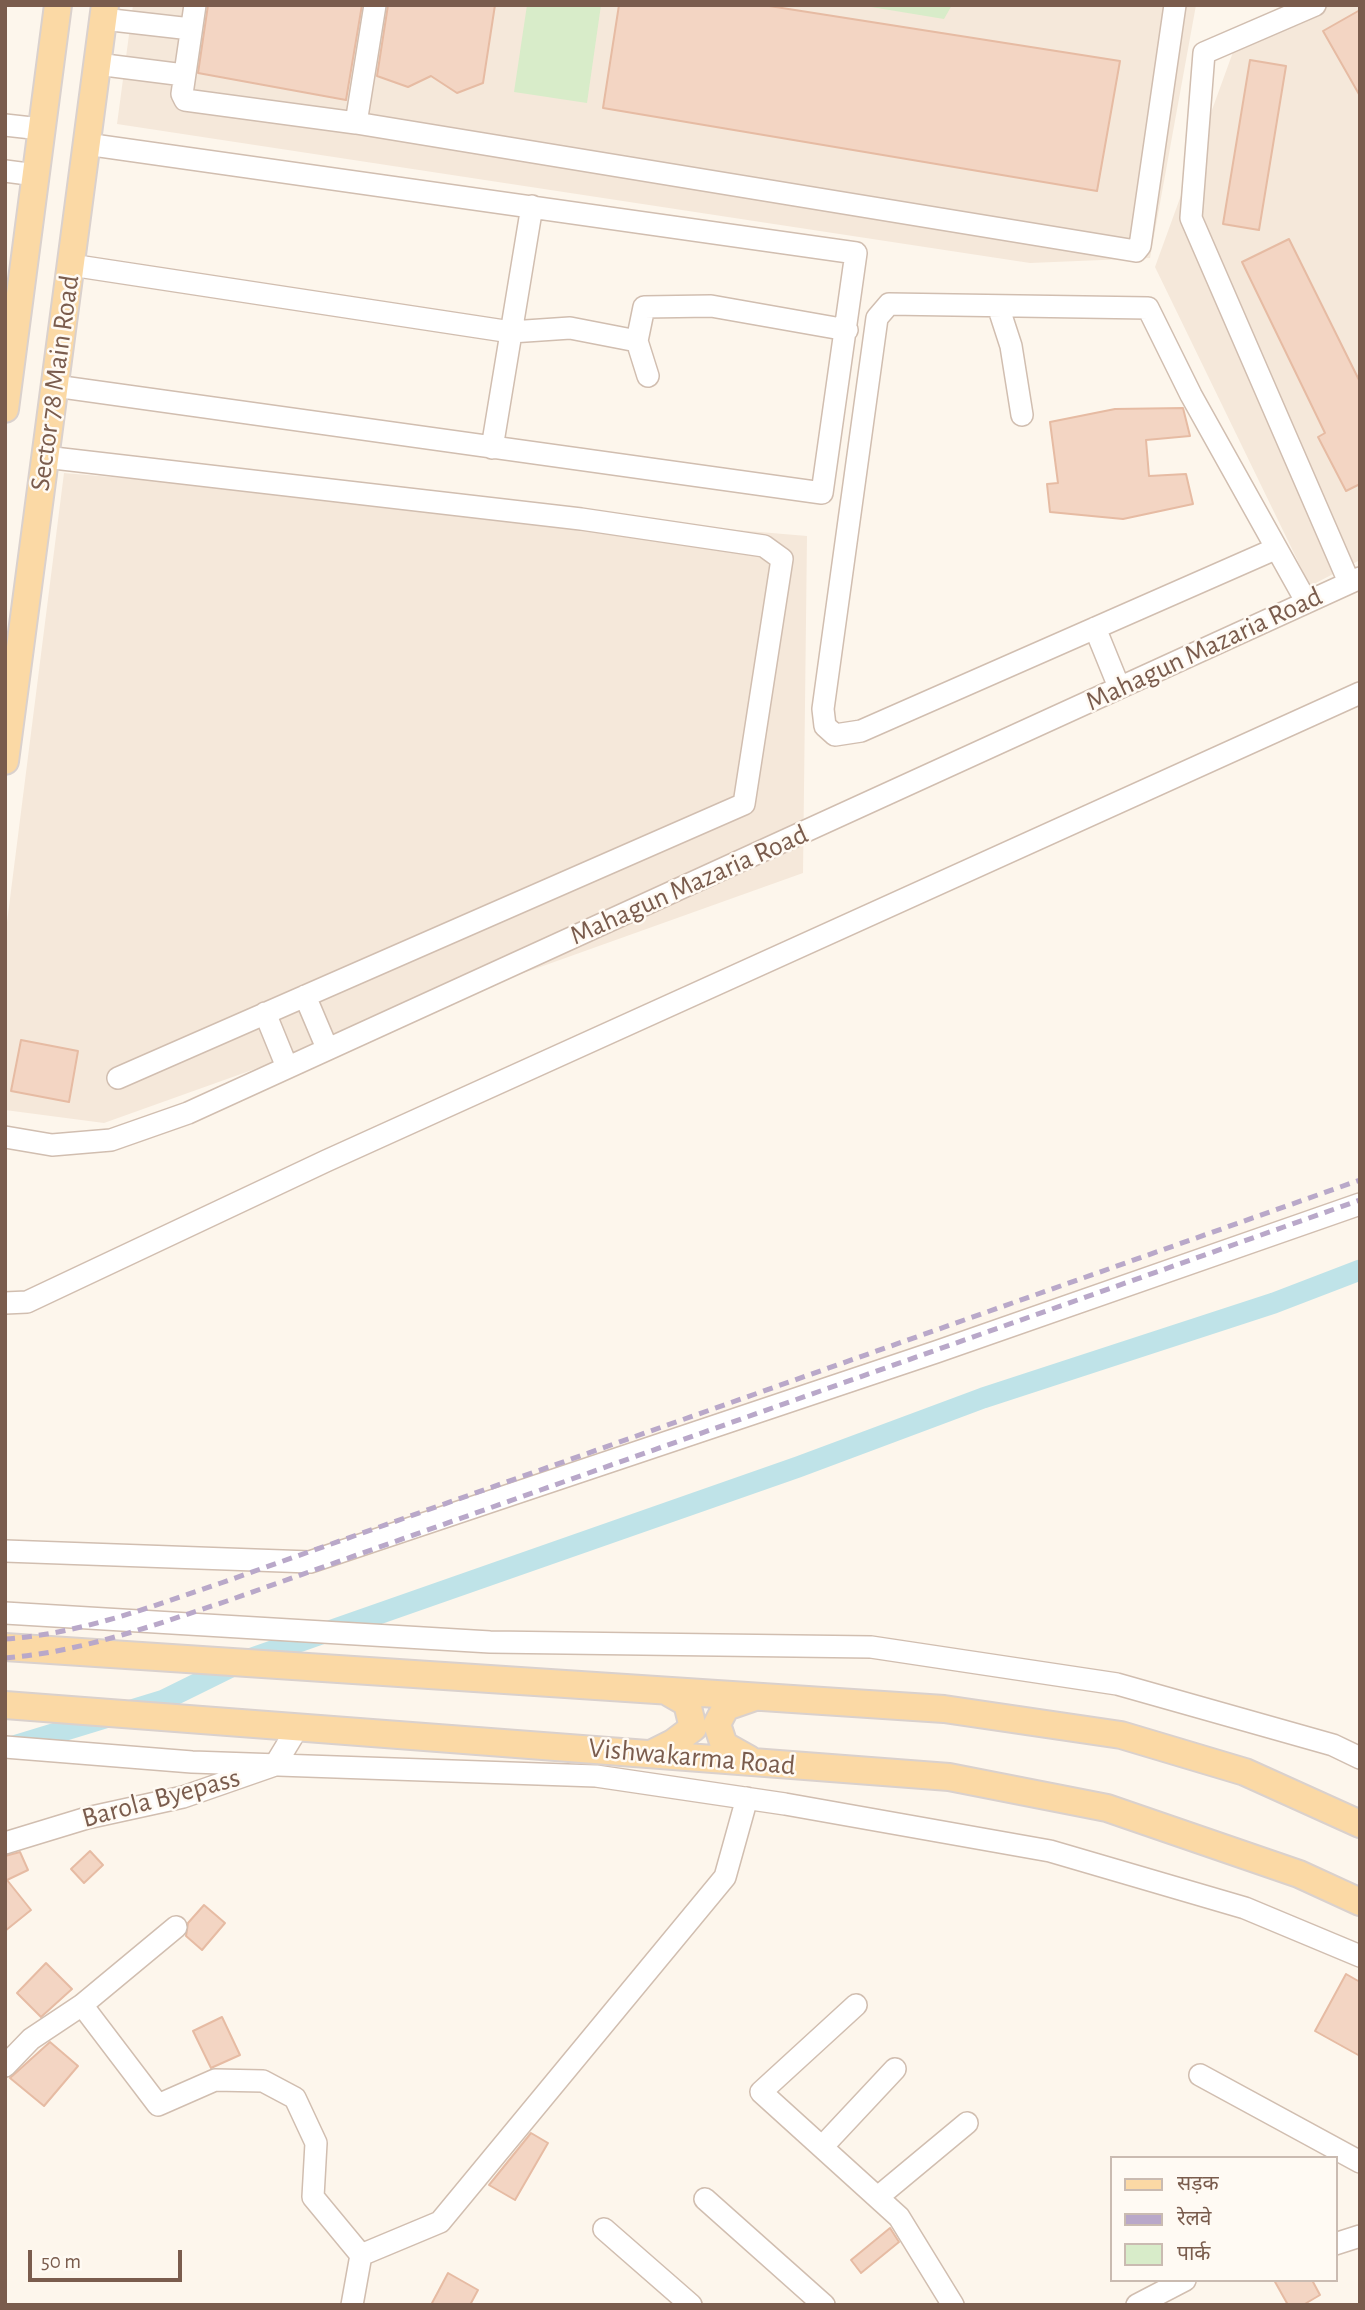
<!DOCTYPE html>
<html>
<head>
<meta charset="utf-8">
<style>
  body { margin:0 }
  #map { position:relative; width:1365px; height:2310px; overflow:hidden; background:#fdf6ec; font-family:"Alegreya Sans","Noto Sans Devanagari",sans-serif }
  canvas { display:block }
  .frame { position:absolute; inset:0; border:7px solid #7a5c4d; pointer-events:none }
  .legend { position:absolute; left:1110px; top:2156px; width:228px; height:126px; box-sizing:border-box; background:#fffaf3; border:2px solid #cabbb1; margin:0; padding:9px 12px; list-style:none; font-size:21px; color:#7a5c4d }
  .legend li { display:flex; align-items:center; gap:14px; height:35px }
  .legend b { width:35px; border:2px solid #cabbb1 }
  .scale { position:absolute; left:28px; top:2250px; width:154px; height:32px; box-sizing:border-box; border:4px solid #7a5c4d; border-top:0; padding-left:9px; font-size:21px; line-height:24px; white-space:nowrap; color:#7a5c4d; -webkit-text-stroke:5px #fffaf3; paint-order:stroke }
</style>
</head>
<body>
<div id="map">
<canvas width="1365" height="2310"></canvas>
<div class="frame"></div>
<ul class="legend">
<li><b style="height:9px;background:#fbd9a5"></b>सड़क</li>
<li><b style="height:9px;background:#b9a8c9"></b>रेलवे</li>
<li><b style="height:19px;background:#d8ecc9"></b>पार्क</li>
</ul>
<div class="scale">50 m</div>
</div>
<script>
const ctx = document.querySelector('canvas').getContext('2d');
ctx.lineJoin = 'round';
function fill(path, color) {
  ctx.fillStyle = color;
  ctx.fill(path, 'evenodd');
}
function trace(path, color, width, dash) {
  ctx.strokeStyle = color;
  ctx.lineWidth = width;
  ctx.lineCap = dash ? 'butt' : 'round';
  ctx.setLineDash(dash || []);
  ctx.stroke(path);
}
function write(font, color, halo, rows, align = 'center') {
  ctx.font = font + ' "Alegreya Sans",sans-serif';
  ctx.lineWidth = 5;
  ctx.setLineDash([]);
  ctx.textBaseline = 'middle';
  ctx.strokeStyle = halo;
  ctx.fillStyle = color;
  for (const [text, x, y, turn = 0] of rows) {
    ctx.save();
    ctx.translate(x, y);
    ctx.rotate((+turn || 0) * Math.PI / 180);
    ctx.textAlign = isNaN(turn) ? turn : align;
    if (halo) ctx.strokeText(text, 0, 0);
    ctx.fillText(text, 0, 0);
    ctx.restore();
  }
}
const residential = new Path2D(`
  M133,5H1196L1150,258L1030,263L117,124Z
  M1303,5H1360V560L1310,586L1155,267L1237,41Z
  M64,473L807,536L803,873L104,1123L5,1110V938Z`);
const green = new Path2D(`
  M527,5H601L587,103L514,92Z
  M859,5H952L944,19Z`);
const canal = new Path2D(`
  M7,1748L164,1700L241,1662L798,1467L983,1398L1274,1303L1360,1270`);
const building = new Path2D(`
  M208,5H362L346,100L198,73Z
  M388,5H495L483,83L457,93L431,76L408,87L377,76Z
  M619,5H763L1120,61L1097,191L603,108Z
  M1360,10V96L1323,31Z
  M1250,60L1286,66L1259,230L1223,224Z
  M1289,239L1360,382V484L1346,491L1318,437L1325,433L1242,262Z
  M1183,408L1190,436L1146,440L1149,476L1186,474L1193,504L1123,519L1050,512L1047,484L1058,483L1050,422L1115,409Z
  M21,1040L78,1051L69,1102L11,1091Z
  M90,1851L103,1865L84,1883L71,1869Z
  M20,1852L28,1870L7,1880L31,1910L5,1931V1856Z
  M204,1905L225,1923L202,1950L186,1936L188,1923Z
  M46,1963L72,1989L41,2017L17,1993Z
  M1346,1974L1360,1982V2056L1315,2031Z
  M222,2017L240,2055L211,2068L193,2031Z
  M50,2042L78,2066L44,2106L10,2078Z
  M531,2133L548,2143L515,2200L489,2185Z
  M890,2228L899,2242L861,2273L851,2260Z
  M448,2273L478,2290L470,2305H431Z
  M1274,2280H1312L1320,2295L1303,2305H1288Z`);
const minor = new Path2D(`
  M195,5L182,94L185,100L356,123L1136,251L1140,246L1175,5
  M1315,5L1204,53L1191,218L1349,582
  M103,19L191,29
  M97,64L184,75
  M356,123L375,5
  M5,125L41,129
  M5,171L36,175
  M71,265L511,332L570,328L637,341L644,307L711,306L847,330
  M998,306L1011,346L1022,415
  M637,341L648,376
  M55,386L822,493L856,253L86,144
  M492,448L532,206
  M45,457L581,519L764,546L782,559L744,804L118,1078
  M1275,549L861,731L835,735L825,726L823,709L877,318L889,304L1148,308L1191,395L1306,601
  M1095,628L1119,687
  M305,996L327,1048
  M265,1013L287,1067
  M5,1137L52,1145L111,1140L188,1113L1360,578
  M5,1303L27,1302L326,1161L1360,693
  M5,1551L310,1562L936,1352L1360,1204
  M5,1613L490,1642L871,1647L1117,1684L1333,1745L1360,1758
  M5,1747L192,1762L596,1776L785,1804L1050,1851L1245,1908L1360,1956
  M5,1843L87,1818L183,1797L275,1765L298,1727
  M82,2005L158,2105L215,2080L263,2081L295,2098L316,2143L313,2197L361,2255L352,2305
  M856,2005L761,2092L899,2217L953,2305
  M5,2066L31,2039L82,2005L176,1927
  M1200,2075L1360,2162
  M822,2147L895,2069
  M878,2197L967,2123
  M705,2199L824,2305
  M604,2229L691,2305
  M1335,2244L1360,2236
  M361,2255L440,2222L725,1877L747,1798
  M1137,2305L1185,2280`);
const major = new Path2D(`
  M5,409L58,5
  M5,761L105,5
  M5,1647L944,1709L1121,1735L1245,1772L1360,1824
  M5,1705L949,1777L1107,1808L1299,1874L1360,1902
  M651,1754L673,1743L693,1728L687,1703L666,1691
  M749,1759L724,1745L717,1724L726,1707L752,1698`);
const rail = new Path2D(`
  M5,1639C80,1634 150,1607 221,1583L1360,1180
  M5,1658C82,1652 154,1625 227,1601L1360,1200`);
const streetNames = [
  ["Sector 78 Main Road",55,383,-82],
  ["Mahagun Mazaria Road",1204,649,-25],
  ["Mahagun Mazaria Road",689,885,-24],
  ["Vishwakarma Road",692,1757,5],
  ["Barola Byepass",161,1798,-15]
];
fill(residential, '#f5e8da');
fill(green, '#d8ecc9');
trace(canal, '#bfe3e8', 21);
fill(building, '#f3d5c3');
trace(building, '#e6bba3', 2);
trace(minor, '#d1beb0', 24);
trace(major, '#dad1cd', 30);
trace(minor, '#fff', 21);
trace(major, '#fbd9a5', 26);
trace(rail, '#b9a8c9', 5, [10, 7]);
write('28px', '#7a5c4d', '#fffaf3', streetNames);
</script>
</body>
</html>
